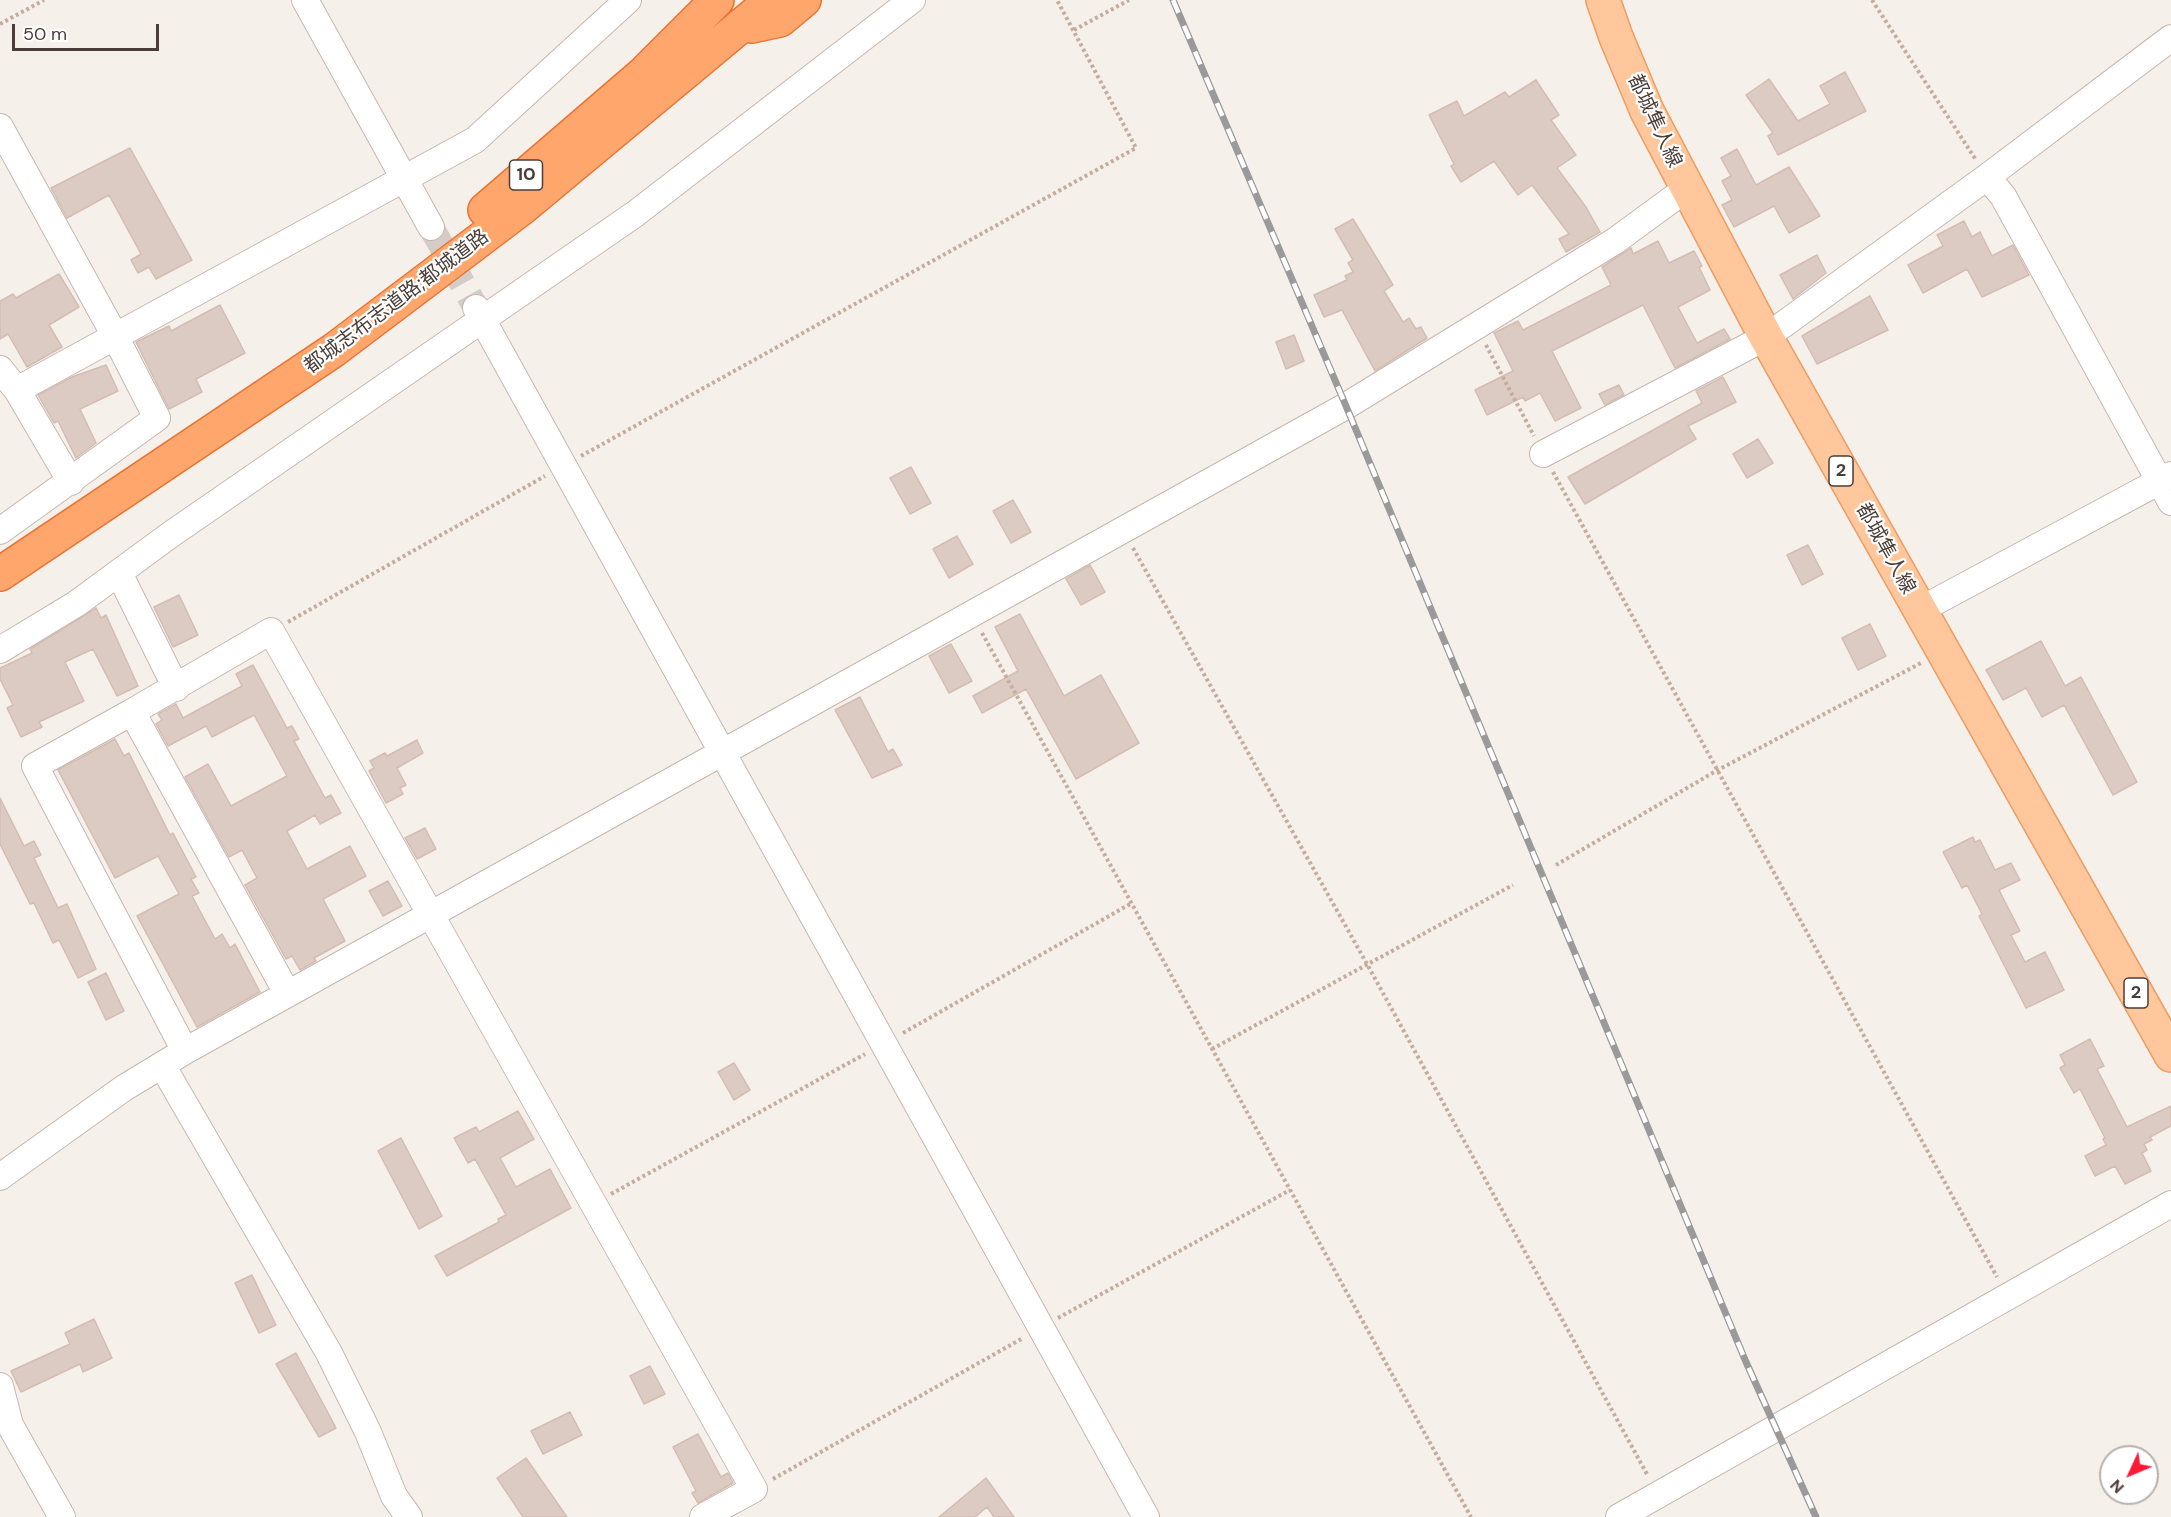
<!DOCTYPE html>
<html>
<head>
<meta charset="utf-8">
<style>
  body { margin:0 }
  #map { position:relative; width:2171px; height:1517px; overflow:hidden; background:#f6f0eb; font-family:"DM Sans",sans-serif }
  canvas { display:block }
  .north { position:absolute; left:2099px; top:1445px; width:60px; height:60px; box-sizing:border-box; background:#fff; border:2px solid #b7b2af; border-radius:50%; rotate:226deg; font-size:16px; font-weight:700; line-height:24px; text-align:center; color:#4b3e38 }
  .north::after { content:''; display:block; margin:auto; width:21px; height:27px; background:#ff1936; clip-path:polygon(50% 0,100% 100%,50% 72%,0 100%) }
  .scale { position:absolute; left:12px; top:24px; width:147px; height:27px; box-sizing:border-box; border:3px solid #4b3e38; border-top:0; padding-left:8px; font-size:18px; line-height:21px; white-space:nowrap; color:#4b3e38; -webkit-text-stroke:4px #fff; paint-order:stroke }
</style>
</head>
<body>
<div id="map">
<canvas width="2171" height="1517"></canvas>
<div class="north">N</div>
<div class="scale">50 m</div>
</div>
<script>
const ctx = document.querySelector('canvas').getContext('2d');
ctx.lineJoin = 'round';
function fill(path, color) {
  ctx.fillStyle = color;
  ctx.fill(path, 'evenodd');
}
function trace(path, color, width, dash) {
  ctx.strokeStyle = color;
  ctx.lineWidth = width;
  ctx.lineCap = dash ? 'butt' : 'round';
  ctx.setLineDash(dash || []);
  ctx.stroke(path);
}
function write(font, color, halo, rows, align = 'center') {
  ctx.font = font + ' "DM Sans","Noto Sans JP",sans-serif';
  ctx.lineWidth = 4.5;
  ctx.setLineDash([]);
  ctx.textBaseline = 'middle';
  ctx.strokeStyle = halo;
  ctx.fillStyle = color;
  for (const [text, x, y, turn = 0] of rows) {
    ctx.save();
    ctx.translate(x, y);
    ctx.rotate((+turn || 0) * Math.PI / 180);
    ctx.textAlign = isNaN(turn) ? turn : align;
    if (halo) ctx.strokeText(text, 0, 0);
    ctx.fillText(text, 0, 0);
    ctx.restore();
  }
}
const building = new Path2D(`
  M1845,72L1866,111L1778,155L1768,136L1773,133L1746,95L1769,79L1798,121L1830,104L1820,86Z
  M1536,80L1559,115L1551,120L1576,155L1557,168L1586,207L1600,232L1566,252L1559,239L1569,234L1532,185L1518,195L1494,161L1461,182L1451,166L1454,164L1429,115L1457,101L1464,116L1505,92L1509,97Z
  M130,148L192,260L156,279L149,267L138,273L131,260L141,254L109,195L67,218L51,188Z
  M1737,149L1756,185L1789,167L1820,216L1789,233L1774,206L1734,227L1722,205L1732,200L1722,181L1731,176L1721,158Z
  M1353,219L1393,285L1384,291L1403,322L1409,318L1416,329L1421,327L1427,338L1375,371L1342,310L1324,317L1314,295L1347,280L1345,276L1353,272L1348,263L1353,260L1335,229Z
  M1964,221L1972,237L1980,232L1992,256L2013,245L2029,275L1982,297L1967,269L1923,293L1908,265L1943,246L1937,235Z
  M1658,241L1669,263L1694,251L1702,266L1699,267L1710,290L1678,307L1697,343L1724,329L1730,339L1675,368L1643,305L1552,351L1581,408L1555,421L1540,393L1525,401L1523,397L1487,415L1475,390L1513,371L1494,333L1518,321L1523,330L1611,285L1602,267L1631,248L1633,254Z
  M1817,255L1826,273L1793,299L1780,275Z
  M59,274L79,307L49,325L62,347L27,367L8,334L0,339V301L13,294L16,298Z
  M1870,296L1888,330L1817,364L1802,336Z
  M220,305L245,353L196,379L202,392L169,409L136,342L169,326L171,331Z
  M1294,335L1304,361L1286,369L1276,342Z
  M106,365L118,391L80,409L96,443L76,458L58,421L54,423L38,395L72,377Z
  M1723,377L1736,402L1688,426L1696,439L1585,504L1568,477L1702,403L1696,391Z
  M1619,385L1624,395L1605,405L1599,394Z
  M1758,439L1773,463L1747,478L1733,454Z
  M911,467L931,503L910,514L890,478Z
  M1013,500L1031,532L1011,543L993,511Z
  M957,536L973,564L949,578L933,549Z
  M1808,545L1823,574L1802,585L1787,555Z
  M1090,565L1105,592L1081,605L1066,579Z
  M179,595L198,635L173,647L154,607Z
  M96,608L101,618L106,615L138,686L117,696L93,649L65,662L84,701L39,722L42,727L21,737L7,708L13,705L0,679V668L32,653L30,649Z
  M1020,614L1064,696L1101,675L1139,743L1076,779L1026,689L982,713L973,696L1018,671L995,627Z
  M1870,624L1886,656L1858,670L1842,638Z
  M2041,641L2065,686L2081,677L2137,782L2113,795L2064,705L2042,717L2026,688L2003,700L1986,670Z
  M951,644L972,681L949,693L929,656Z
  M253,665L287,728L292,726L299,739L294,741L325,798L331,795L341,813L320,824L315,815L287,831L307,869L350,846L366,876L323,899L345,941L314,958L316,961L300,970L292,956L286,959L245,885L257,878L242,850L229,857L185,777L208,764L231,806L287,776L254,715L212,737L206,726L168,746L156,724L162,720L158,714L176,704L183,718L242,686L236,674Z
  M860,697L888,752L893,749L902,765L872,778L835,710Z
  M115,739L124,756L129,753L170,835L173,833L196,877L191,879L199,893L192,896L215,939L222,934L230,948L235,944L260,992L197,1027L137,916L179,894L158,856L115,878L58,770Z
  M417,740L423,753L397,768L406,785L400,788L403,794L386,803L369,771L374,768L370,761L385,753L387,756Z
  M0,798L24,846L34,841L41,855L34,858L58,908L67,904L96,969L78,978L59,940L53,943L34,903L30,904L0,844Z
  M425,828L436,849L417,859L405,838Z
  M1973,837L1975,842L1980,840L1995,870L2011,863L2020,880L1999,890L2020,931L2011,935L2025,962L2045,952L2064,990L2026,1008L1979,916L1982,914L1967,885L1962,888L1943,852Z
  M388,881L402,906L383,916L369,891Z
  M106,973L124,1011L106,1020L88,982Z
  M2090,1039L2104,1066L2097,1069L2127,1127L2171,1106V1126L2150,1137L2152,1140L2144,1144L2147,1150L2142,1153L2151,1171L2125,1184L2115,1166L2095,1176L2085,1156L2106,1145L2103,1139L2105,1138L2080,1089L2074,1093L2060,1068L2065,1065L2060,1055Z
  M734,1063L750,1090L734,1100L718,1072Z
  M518,1111L534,1139L500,1158L516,1187L550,1169L571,1208L447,1276L435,1256L499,1222L498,1219L506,1215L475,1159L468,1163L454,1138L476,1127L479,1132Z
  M401,1138L442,1216L419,1229L378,1151Z
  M252,1275L276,1325L259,1333L235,1283Z
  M94,1319L112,1358L83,1372L80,1364L21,1392L11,1371L70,1344L65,1333Z
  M296,1353L336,1428L319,1437L276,1364Z
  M650,1366L665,1394L644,1404L630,1376Z
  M570,1412L582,1435L543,1454L531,1431Z
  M698,1434L721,1477L728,1473L733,1483L698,1503L692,1493L696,1491L673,1447Z
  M526,1458L567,1517H523L497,1478Z
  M986,1478L1014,1517H994L987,1507L975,1517H939Z`);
const minorTunnel = new Path2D(`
  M431,227L476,308`);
const path = new Path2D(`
  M1872,0L1976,160
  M0,24L44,0
  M1074,30L1129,0
  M1486,345L1534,436
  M581,456L1136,148L1057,0
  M1553,472L1997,1277
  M1133,548L1367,964L1648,1476
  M288,622L545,476
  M982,633L1471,1517
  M1556,865L1716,771L1921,663
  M903,1033L1132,903
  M1212,1049L1513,885
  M611,1194L865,1054
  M1058,1318L1290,1190
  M773,1479L1023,1338`);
const minor = new Path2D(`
  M305,0L431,227
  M0,127L115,336L157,418L0,531
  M1987,177L2003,196L2171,502
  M476,308L1146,1517
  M0,369L17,390L475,140L628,0
  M17,390L71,482
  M1543,454L1766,337L1987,177L2171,38
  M119,573L176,688
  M1920,610L2171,475
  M0,650L76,604L170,535L635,214L912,0
  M132,712L35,766L185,1051
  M287,993L132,712L271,631L754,1489L703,1517
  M162,1065L329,1353L368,1432L394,1496L409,1517
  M0,1177L124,1088L185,1051L1346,406L1615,241L1686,189
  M0,1386L10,1425L62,1517
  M1619,1517L2171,1204`);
const major = new Path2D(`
  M1603,0L1616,37L1647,111L1766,337L2171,1055`);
const highway = new Path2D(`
  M752,26L780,20L804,0
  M485,210L643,74L717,0
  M0,574L334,350L522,208L772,0`);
const rail = new Path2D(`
  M1173,0L1346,406L1746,1362L1816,1517`);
const shields = [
  [526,175,33],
  [1841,471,24],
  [2136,993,24]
];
const shieldNames = [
  ["10",526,175],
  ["2",1841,471],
  ["2",2136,993]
];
const streetNames = [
  ["都城隼人線",1654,121,65],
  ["都城志布志道路;都城道路",397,302,-37],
  ["都城隼人線",1885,549,61]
];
fill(building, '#dccbc2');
trace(building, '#d4bdb2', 1.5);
trace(minorTunnel, '#d4ccc7', 26, [26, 13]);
trace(minor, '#c6b7b0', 28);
trace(major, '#eb9d64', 36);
trace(highway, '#e77434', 36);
trace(path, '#c5ac9d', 4, [3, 3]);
trace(minor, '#fff', 26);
trace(major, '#ffc79b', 33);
trace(highway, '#ffa66d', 33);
trace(rail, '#9a9a9a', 7);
trace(rail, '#fff', 4.5, [14]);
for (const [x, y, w] of shields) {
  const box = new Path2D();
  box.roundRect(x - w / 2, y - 15, w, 30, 4.5);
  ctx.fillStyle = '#fff';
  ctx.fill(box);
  trace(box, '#4b3e38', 1.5);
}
write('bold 18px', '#4b3e38', null, shieldNames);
write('20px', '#4b3e38', '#fff', streetNames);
</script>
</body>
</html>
